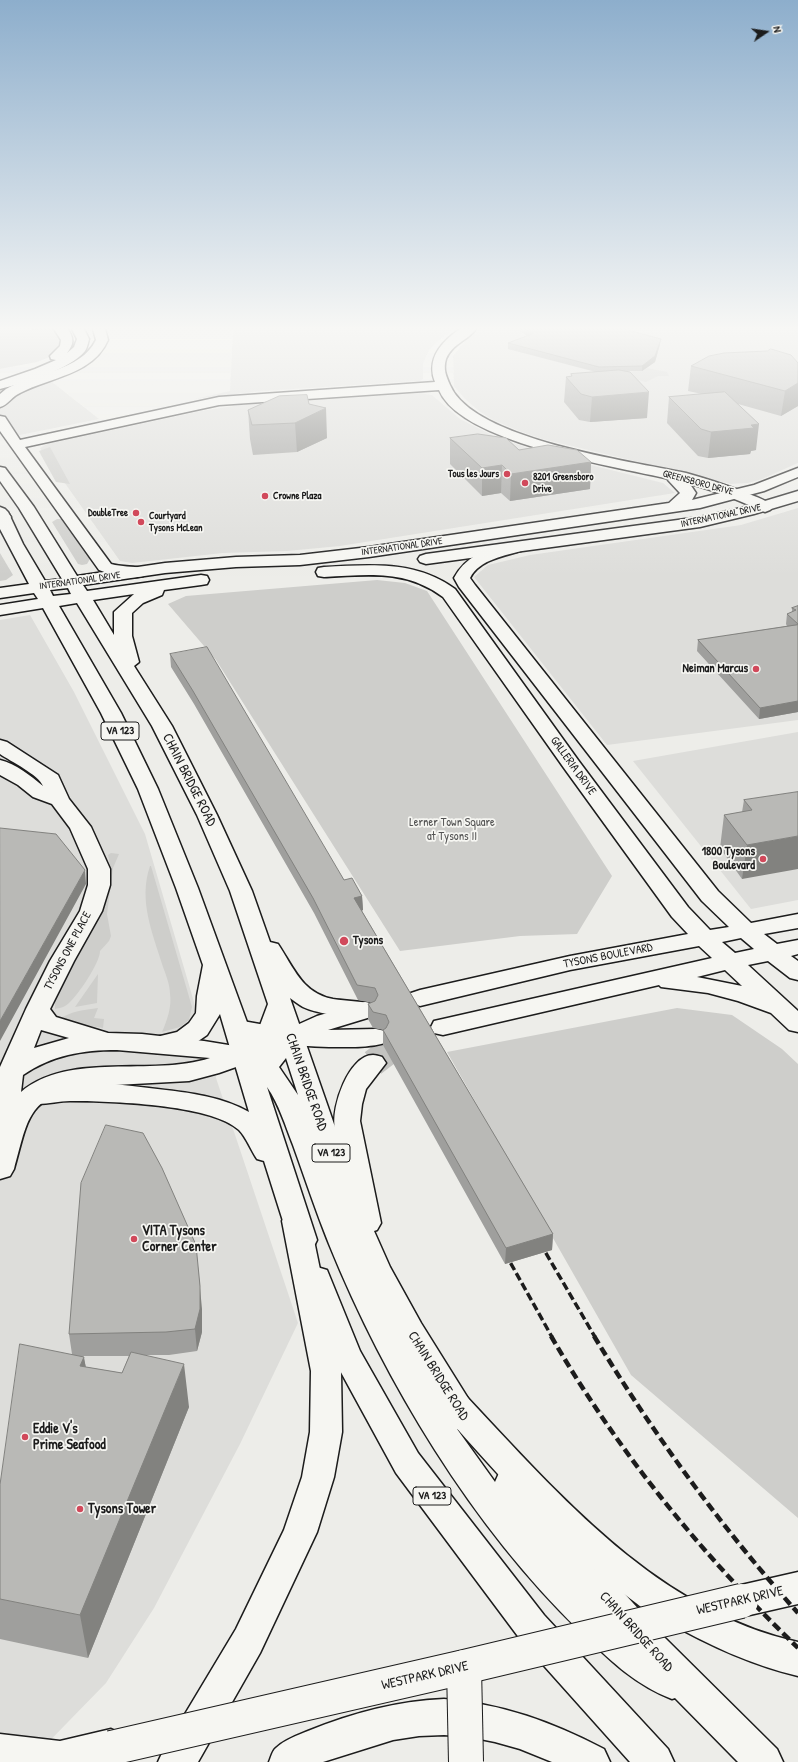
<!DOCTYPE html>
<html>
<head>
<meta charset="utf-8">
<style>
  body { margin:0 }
  #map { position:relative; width:798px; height:1762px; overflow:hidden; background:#edede9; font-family:"Patrick Hand",sans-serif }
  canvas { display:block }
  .north { position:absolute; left:746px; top:12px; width:40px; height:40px; -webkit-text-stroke:3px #f6f6f2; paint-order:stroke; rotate:77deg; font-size:11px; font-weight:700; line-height:16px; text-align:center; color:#1c1c1c }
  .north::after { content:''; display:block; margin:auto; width:14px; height:18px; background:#1c1c1c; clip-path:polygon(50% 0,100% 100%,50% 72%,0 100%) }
</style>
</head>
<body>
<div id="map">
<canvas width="798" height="1762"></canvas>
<div class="north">N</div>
</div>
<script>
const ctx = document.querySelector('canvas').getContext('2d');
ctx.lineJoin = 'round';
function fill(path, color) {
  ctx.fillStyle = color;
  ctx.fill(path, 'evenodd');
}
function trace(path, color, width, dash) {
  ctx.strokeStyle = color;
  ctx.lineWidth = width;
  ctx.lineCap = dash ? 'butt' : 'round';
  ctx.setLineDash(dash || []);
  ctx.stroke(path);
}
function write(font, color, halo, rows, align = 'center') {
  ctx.font = font + ' "Patrick Hand",sans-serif';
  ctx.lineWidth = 3.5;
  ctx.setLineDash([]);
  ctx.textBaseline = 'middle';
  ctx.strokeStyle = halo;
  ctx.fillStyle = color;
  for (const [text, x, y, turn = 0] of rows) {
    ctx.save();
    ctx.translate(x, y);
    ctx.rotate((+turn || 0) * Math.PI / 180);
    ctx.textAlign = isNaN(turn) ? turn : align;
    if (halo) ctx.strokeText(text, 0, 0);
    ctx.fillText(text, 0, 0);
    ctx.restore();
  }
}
const built = new Path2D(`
  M233,329H454L439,340L429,350L423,364V379L419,381L262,391L194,399L230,391Z
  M483,329H798V463L762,479L748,483L731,484L542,439L519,431L493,420L479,411L465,399L454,386L453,356L466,340Z
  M47,378L99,419L10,437L0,421V402Z
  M420,393L432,395L460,419L496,437L543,453L663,483L675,493L340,546L287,551L223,553L132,563L120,561L40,448L47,444L201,411L240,405Z
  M798,508V720L607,745L474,577L488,565L530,555L741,525Z
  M30,615L74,692L145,834L217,1081L298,1323L240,1444L154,1608L106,1683L29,1762H0V620Z
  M798,732V900L751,909L633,761Z`);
const green = new Path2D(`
  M54,329L60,334L63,344L52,356L37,362L0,369V330Z
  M647,368L667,372L669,376H658L646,382L616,374L614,372L641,371Z
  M50,447L70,484L56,482L41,455L39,451Z
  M57,519H64L90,559L87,564L82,565L78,564L52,522Z
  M0,553L13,575L6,580L0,581Z
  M377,580L405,583L427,591L612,876L577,934L520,936L400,951L216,660L168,604L186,596Z
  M111,853L119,854L113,868L107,914L111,936L109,941L100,951C100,963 78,995 69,1003C65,1007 60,1008 55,1009V998L106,903C112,886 112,872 108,855Z
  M150,866H151L192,1007L189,1020L180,1027L162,1032C167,1021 172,1006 170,994C170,985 166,975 163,967C153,934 138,901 150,866Z
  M98,974L97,1003L75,1007Z
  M98,1008L94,1018L104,1019L103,1028L65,1022L60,1019C71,1011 84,1010 98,1008Z
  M677,1008L732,1015L782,1049L798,1064V1518L631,1375L447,1052Z`);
const majorTunnel = new Path2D(`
  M373,1063L395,1046L413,1038`);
const minor = new Path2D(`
  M93,329H105L108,340C93,375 50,377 20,393C12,396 8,405 0,407V394L6,389C33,373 81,371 96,340Z
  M460,329H476C467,341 452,344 446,359C443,369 446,376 450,385C473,440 631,461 686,473C704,478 723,484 741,491C750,495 767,499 773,507L770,510L765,512L760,510C736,499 711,489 686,483C630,468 462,446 439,390L219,405L25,447L111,564C122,567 132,566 143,568L145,572L143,576C127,579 114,576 99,570L0,431V416L5,417L20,440L219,397L435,382C426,359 441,342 460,329Z
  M518,542L524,544L526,547L524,550C505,556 480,559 470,578L475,585L718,891L751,923L798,914V928L764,934L777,944L798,940V954L791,956L798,961V980L790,978L768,961L748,965L798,1011V1032L789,1030L771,1013L738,1001L708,993L661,987L659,985L443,1035L434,1033L431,1027L434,1021L443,1019L712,958L699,946L570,970L420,1006L411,1003L408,998L411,993L420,990L570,956L688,934L672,917L564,768L443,597C405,569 368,575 324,577L318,576L316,572L318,568L324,567C371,565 415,560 455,589L578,760L688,907L710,930L729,927L702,901L459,587L454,578C468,552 491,549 518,542ZM741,938L754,949L735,953L722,942ZM725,970L742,986L697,977Z
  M0,740L7,742L58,775L69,799L91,827L110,869V885L102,911L74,961L50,1009L56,1017L108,1033L142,1034L204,1041L253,1049L257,1055L253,1061L219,1073L189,1081L78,1087C26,1099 27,1124 14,1169L10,1176L0,1179V1067L26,1009L50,961L80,911L88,885V869L70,828L52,804L33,797L18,785L0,775V760C16,764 31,776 43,786C39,775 10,761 0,754ZM41,1030L69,1038L34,1048ZM117,1050L210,1058C152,1077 69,1051 21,1092L23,1075C52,1055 83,1050 117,1050Z
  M365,1002L374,1004L377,1010L374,1016L328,1030L376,1029L385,1031L388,1037L385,1043C367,1048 348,1047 329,1047C294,1046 262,1043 228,1034L225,1028L228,1022L237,1020L288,1029L317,1016Z
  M798,1572V1604L741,1617L729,1612L724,1601L729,1590L741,1585Z
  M111,1729L124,1735L130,1748L124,1761L122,1762H0V1734L60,1741Z`);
const major = new Path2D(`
  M0,467L5,468L34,507L77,576L165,563L236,557L300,555L369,547L669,503L680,493L668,480L670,477C682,474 690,483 696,493L692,500L700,498L754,485L798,468V477L764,491L700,508L369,557L300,565L236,567L165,573L83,585L87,591L201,575L207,576L209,580L207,584L201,585L164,590L162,595L143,603L132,613V636L139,662L134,666L172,726L217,815L252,891L270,942L278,944C294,968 302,993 333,999C347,1001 360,1001 374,1004L377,1010L374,1016C359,1020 317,1014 303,1007C298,1004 294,1001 290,998L335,1127C331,1107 349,1055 373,1055C376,1055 379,1056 382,1057L386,1063L366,1089L362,1104L360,1121L381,1223L377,1230L374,1231L390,1267L421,1323L481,1419L476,1428L465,1432L457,1429L495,1482L499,1473L511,1469L523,1473L579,1544L665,1638L777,1749L783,1762H738L675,1698L672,1699C633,1684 608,1658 579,1630C472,1526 385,1382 329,1244C316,1212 305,1178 293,1145C285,1125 279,1104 267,1087L317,1240L313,1248L303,1251L293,1248L289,1240L264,1161L257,1159C251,1150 246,1137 239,1130C211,1104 108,1101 70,1101C55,1101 40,1107 25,1102L21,1096L25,1090C65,1078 108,1083 149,1088C183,1092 219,1095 249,1112L220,1014L207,1035L194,1044L157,1053L148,1051L145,1045L148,1039L177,1032L189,1023L196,1013L197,996L203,965L176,888L138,789L101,713L43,608L0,615V605L38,599L34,593L0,598V588L29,584L0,529V507L5,509L8,512L23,544L45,581L62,579L19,508L0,481ZM68,588L71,594L53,596L50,590ZM134,594L114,612V635L93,600ZM77,603L152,726L197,815L230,891L268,1004L259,1028L252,1036L198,888L158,789L121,713L59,606ZM286,1058L298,1095L279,1067Z
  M798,491V501L754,514L700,527L426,564L420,562L418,559L420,556L426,554L700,517L745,507Z
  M317,1267L327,1270L360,1351L418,1453L544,1615L668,1749L674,1762H630L520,1639L396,1473L331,1354L303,1278L307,1270Z`);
const highway = new Path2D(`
  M54,329H68C74,339 74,344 67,353L74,347L77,339L72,329H84L89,339C88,343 87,348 85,351C70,370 23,383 0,389V381L35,369L56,360L51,359L50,356L60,346L61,340Z
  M0,509C5,511 8,512 11,517L9,520L0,521Z
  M296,1211L306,1214L310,1221L341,1371L342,1432L334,1477L317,1532L260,1653L198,1762H158L164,1749L236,1629L284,1530L302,1477L310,1432L311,1371L282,1221L286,1214Z
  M455,1392L466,1396C560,1496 658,1611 798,1642V1676C751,1665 706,1644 664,1620C655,1615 644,1610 636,1603C563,1549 504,1481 444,1414L439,1405L444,1396Z
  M444,1699C503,1704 552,1722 604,1749L610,1762H552L520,1749L495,1742L470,1737L444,1735L419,1736L393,1740L323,1762H269C271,1758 272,1751 276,1748C284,1740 298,1735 308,1731C352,1713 397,1701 444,1699Z`);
const railFar1 = new Path2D(`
  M540,1243L595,1337
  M505,1253L552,1337`);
const rail = new Path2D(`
  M551,1336C618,1452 702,1555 798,1648
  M594,1336C654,1435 721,1527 798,1613`);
const minorBridge = new Path2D(`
  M111,1748L464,1667L741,1601`);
const highwayBridge = new Path2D(`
  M464,1667L466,1762`);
const wall = new Path2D(`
  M517,329H624L660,344L655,362L642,371H628L647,418L590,422L579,420L564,402L566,377L571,376V374L596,372L508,349V343L527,336Z
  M798,363V406L781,416L738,404L756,450L751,451L750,454L708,458L698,456L667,423L669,397L702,394L688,391L691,366Z
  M309,404L327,438L297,452L253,455L250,439L248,410Z
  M450,438L591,462L590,489L510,501L501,493L482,496L450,464Z
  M798,606V712L759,719L697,651L698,640L787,626L786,624L787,614L792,612V608Z
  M170,654L344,880L362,896L363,910L362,911L553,1234L552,1250L505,1264L383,1045V1030L373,1028L368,1019V1004L372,1003L358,1000L314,913L194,704L171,667Z
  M798,792L742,879L720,848L724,815L742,812L744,800Z
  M202,1309V1332L197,1351L169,1355H145L189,1407L88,1658L0,1639V1485L72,1354L69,1334ZM83,1356H129L122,1373L86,1367Z`);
const shadedWall = new Path2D(`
  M661,339L660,344L655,362L642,371V366Z
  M798,383V406L781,416L785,391Z
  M649,392L647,418L590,422L592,397Z
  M326,408L327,438L297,452L295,423Z
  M759,424L756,450L751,451L750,454L708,458L711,432L751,425Z
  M591,462L590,489L510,501L511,474Z
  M502,465L501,493L482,496V468Z
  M798,701V712L759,719L760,708Z
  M798,836V869L742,879L747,845Z
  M85,870L86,884L0,1041V1021Z
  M362,896L363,910L354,912V898Z
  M553,1234L552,1250L505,1264L506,1248Z
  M198,1267L202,1309V1332L197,1351L195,1329Z
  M84,1357L91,1399L80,1366Z
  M184,1364L189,1407L88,1658L80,1615Z`);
const building = new Path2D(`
  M525,329H624L661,339L655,356L642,366L599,367L508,343L532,334Z
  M771,349L791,355L798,363V383L785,391L691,366L709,356L724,353L767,351Z
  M619,370L630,372L649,392L592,397L581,394L566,377L572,376L571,374Z
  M725,392L759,424L751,425L754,428L711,432L701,429L669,397Z
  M307,395L309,404L326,408L295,423L252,425L248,410L279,396Z
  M478,434L506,438L519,450L548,445L577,450L591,462L511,474L502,465L482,468L450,438Z
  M798,606V624L787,614L796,610L792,608Z
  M798,625V701L760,708L698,640Z
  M207,647L344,880L352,878L362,896L354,898L553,1234L506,1248L383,1030L386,1028L389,1022L386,1015L373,1012L368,1004L375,1001L378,995L375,988L357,985L313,898L193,691L170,654Z
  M798,792V836L747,845L724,815L752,810L744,800Z
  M0,828L56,834L85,870L0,1021Z
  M106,1125L143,1133L162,1168L196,1245L200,1286V1309L195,1329L166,1332L69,1334L81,1183Z
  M20,1344L84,1357L80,1366L122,1373L131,1352L184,1364L80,1615L0,1599V1485Z`);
const markers = [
  [507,474,4,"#d1495b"],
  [525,483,4,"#d1495b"],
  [265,496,4,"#d1495b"],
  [136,513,4,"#d1495b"],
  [141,522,4,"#d1495b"],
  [756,669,4,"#d1495b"],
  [763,859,4,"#d1495b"],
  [344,941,5,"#d1495b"],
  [134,1239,4,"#d1495b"],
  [25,1437,4,"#d1495b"],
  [80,1509,4,"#d1495b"]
];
const farPoinames = [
  ["Tous les Jours",499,474,"right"],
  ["8201 Greensboro",533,477],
  ["Drive",533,489],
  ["Crowne Plaza",273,496],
  ["DoubleTree",128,513,"right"],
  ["Courtyard",149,516],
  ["Tysons McLean",149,528]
];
const farStreetnames = [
  ["GREENSBORO DRIVE",698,483,15],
  ["INTERNATIONAL DRIVE",721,516,-12],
  ["INTERNATIONAL DRIVE",402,547,-8],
  ["INTERNATIONAL DRIVE",80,581,-8]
];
const shields = [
  [120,731,38],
  [331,1153,38],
  [432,1496,38]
];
const shieldNames = [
  ["VA 123",120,731],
  ["VA 123",331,1153],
  ["VA 123",432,1496]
];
const poiNames = [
  ["Neiman Marcus",748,669],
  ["1800 Tysons",755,852],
  ["Boulevard",755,866],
  ["Tysons",353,941,"left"]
];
const streetNames = [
  ["GALLERIA DRIVE",573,766,54],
  ["TYSONS ONE PLACE",68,951,-62],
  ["TYSONS BOULEVARD",608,956,-11]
];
const parkNames = [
  ["Lerner Town Square",452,823],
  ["at Tysons II",452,837]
];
const nearStreetnames = [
  ["CHAIN BRIDGE ROAD",189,780,63],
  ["CHAIN BRIDGE ROAD",306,1082,71],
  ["CHAIN BRIDGE ROAD",438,1376,58],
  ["WESTPARK DRIVE",740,1601,-13],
  ["CHAIN BRIDGE ROAD",636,1632,48],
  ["WESTPARK DRIVE",425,1676,-13]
];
const nearPoinames = [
  ["VITA Tysons",142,1231],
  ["Corner Center",142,1247],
  ["Eddie V's",33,1429],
  ["Prime Seafood",33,1445],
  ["Tysons Tower",88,1509]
];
fill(built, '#ddddda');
fill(green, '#cececb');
trace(majorTunnel, '#c3c3c0', 27, [27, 14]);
trace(minor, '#1c1c1c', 3);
trace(major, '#1c1c1c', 3);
trace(highway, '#1c1c1c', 3);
fill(minor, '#f6f6f2');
fill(major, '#f6f6f2');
fill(highway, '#f6f6f2');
trace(railFar1, '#1c1c1c', 3.5, [8, 3.5]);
trace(rail, '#1c1c1c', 4.5, [9, 4.5]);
trace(minorBridge, '#1c1c1c', 36, []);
trace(highwayBridge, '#1c1c1c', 36, []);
trace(minorBridge, '#f6f6f2', 34);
trace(highwayBridge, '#f6f6f2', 34);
fill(wall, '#9f9f9d');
fill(shadedWall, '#82827f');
fill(building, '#b9b9b6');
trace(building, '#82827f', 1);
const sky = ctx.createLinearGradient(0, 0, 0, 576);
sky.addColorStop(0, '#8daecc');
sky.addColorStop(0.57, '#f7f7f5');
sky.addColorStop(1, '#f7f7f500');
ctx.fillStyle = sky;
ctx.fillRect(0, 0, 798, 576);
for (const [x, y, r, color] of markers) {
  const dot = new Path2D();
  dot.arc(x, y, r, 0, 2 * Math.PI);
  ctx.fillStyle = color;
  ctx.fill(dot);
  trace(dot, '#f6f6f2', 1.5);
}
write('bold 10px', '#1c1c1c', '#f6f6f2', farPoinames, 'left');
write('10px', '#1c1c1c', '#f6f6f2', farStreetnames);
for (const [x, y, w] of shields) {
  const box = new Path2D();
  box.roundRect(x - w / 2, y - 9, w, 18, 3);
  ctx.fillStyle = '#f6f6f2';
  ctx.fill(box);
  trace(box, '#1c1c1c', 1);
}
write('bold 11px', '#1c1c1c', null, shieldNames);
write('bold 12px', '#1c1c1c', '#f6f6f2', poiNames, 'right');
write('12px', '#1c1c1c', '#f6f6f2', streetNames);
write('12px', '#515151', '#f6f6f2', parkNames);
write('14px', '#1c1c1c', '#f6f6f2', nearStreetnames);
write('bold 14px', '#1c1c1c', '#f6f6f2', nearPoinames, 'left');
</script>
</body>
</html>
